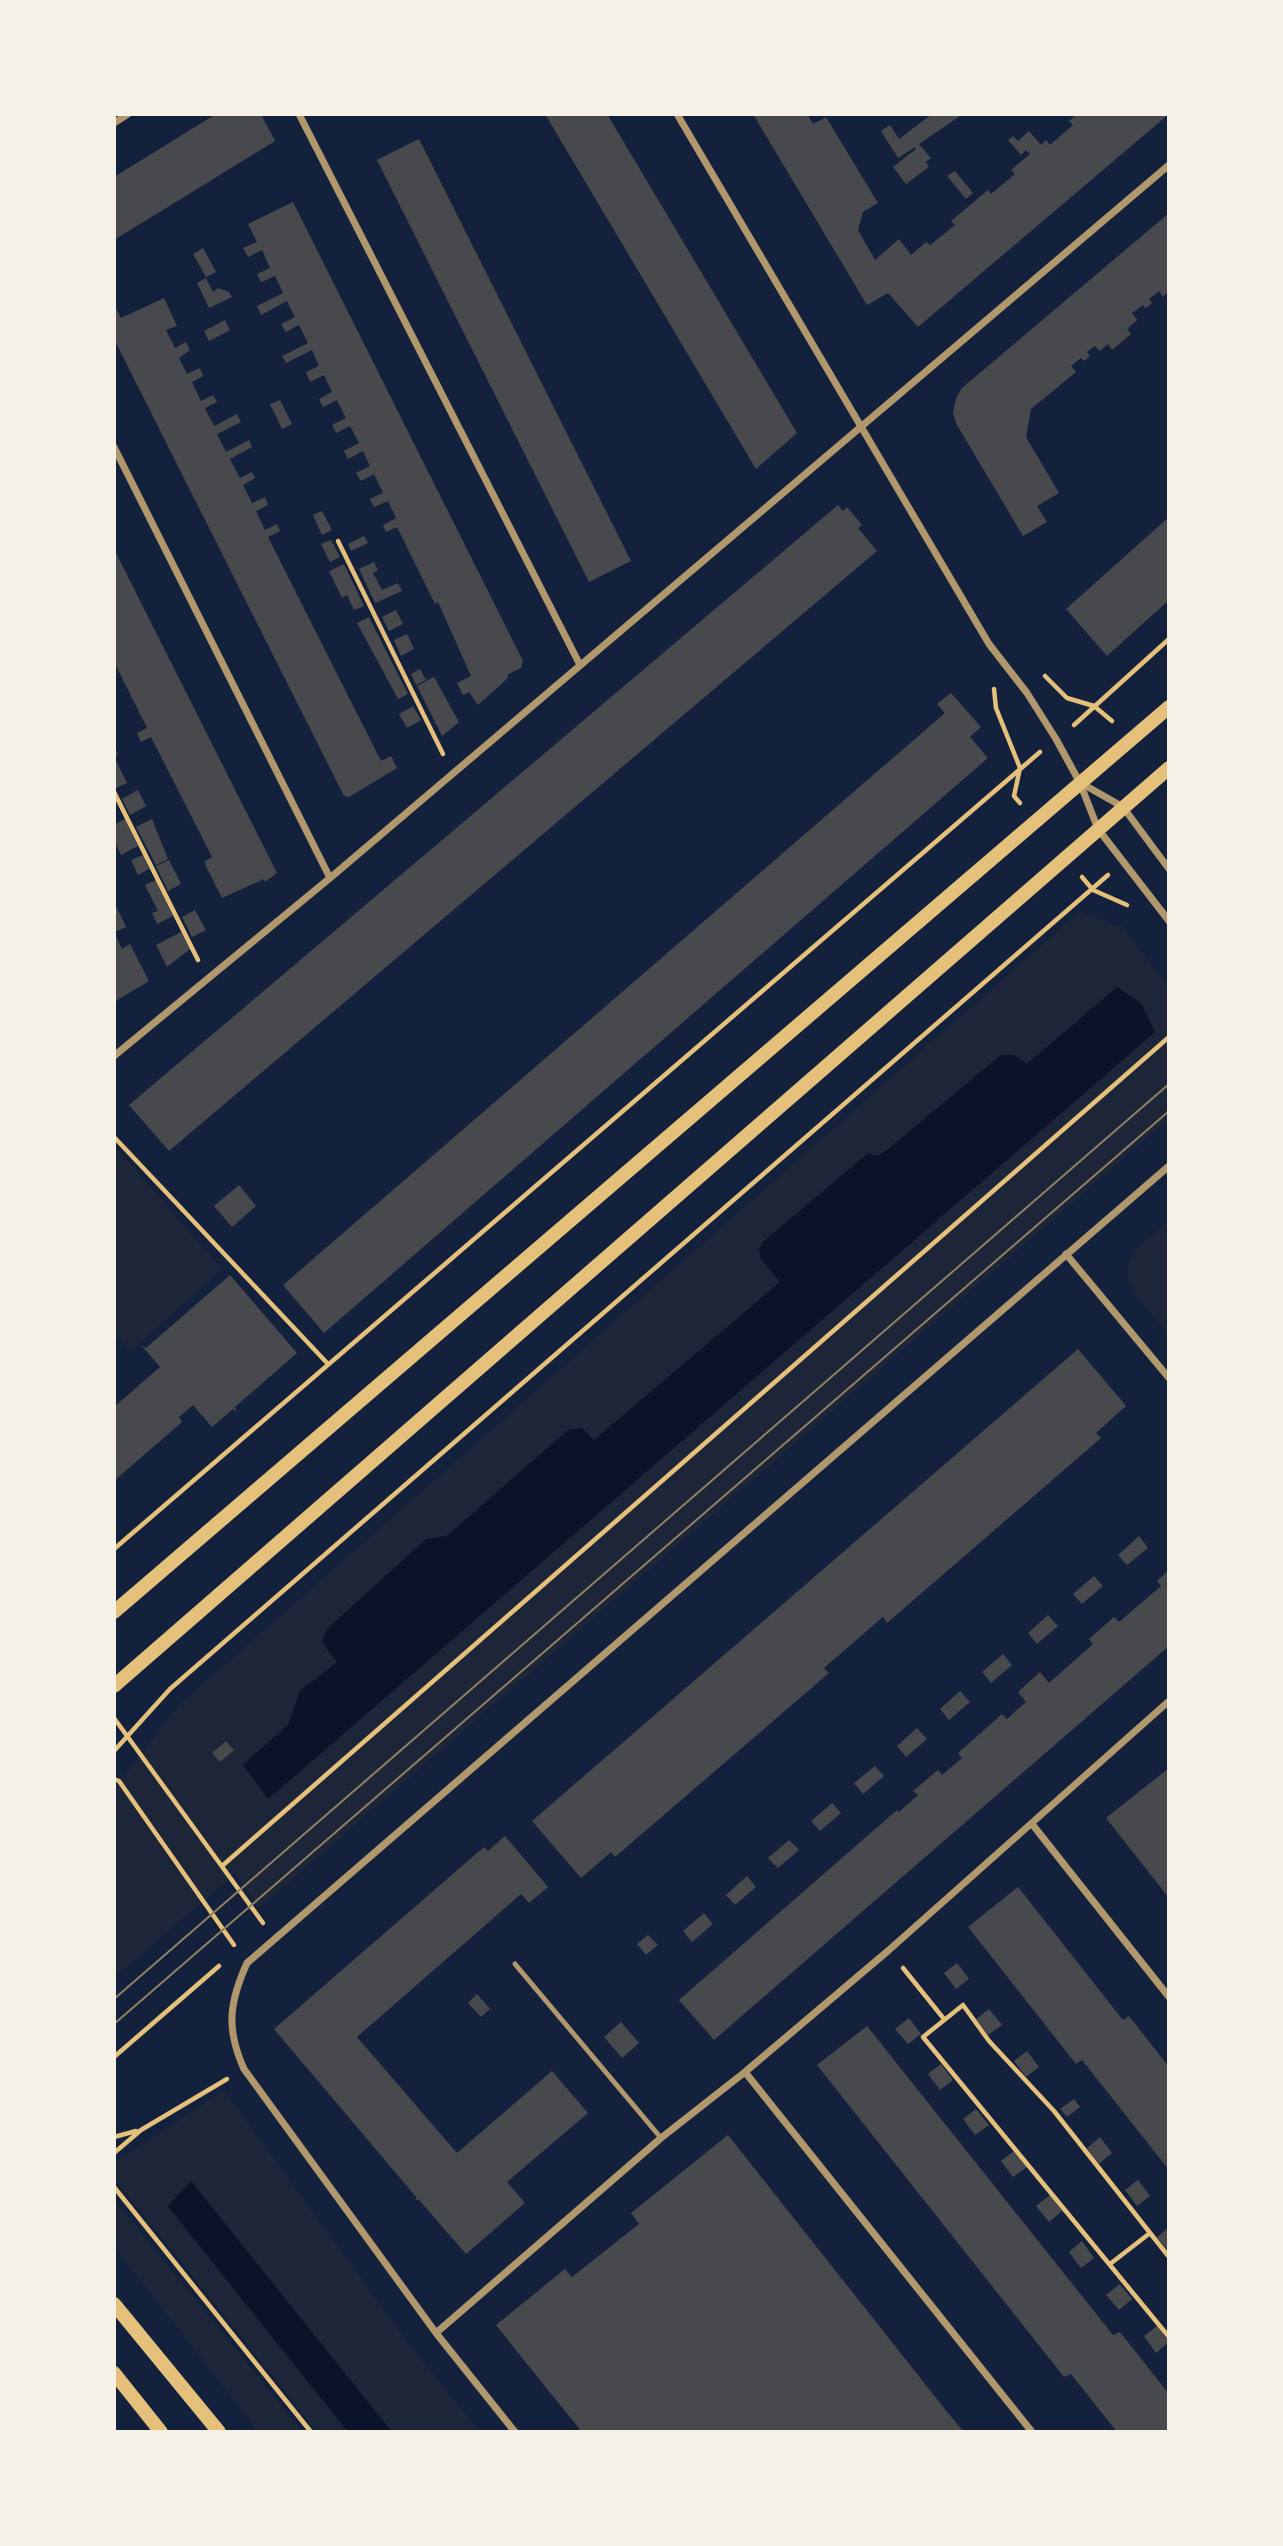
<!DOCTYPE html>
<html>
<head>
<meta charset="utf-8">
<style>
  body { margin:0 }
  #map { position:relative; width:1283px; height:2546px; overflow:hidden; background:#14213d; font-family:"Nunito Sans",sans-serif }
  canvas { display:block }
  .frame { position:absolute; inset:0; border:116px solid #f6f1e7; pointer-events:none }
</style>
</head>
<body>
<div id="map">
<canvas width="1283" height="2546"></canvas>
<div class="frame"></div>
</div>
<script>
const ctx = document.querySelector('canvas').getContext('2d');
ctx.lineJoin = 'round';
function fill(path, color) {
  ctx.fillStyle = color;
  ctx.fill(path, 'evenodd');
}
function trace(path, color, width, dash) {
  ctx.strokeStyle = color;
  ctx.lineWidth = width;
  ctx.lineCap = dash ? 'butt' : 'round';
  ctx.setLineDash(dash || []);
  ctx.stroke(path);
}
const green = new Path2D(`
  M1079,912L1123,927L1169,987V1119L259,1908L235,1874L114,1978V1789L179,1705ZM1117,987L1154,1033L268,1799L243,1764L288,1725L300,1691L337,1662L323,1642L326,1630L426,1540L446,1536L568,1430L594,1440L781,1282L761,1259L763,1242L868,1153L877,1156L887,1150L1001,1055H1014L1027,1064Z
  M114,1145L222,1269L131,1352L114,1333Z
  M1169,1221V1333C1152,1313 1115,1284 1132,1254C1139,1242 1158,1231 1169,1221Z
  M224,2090L412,2348L480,2432H392L191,2182L168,2207L348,2432H317L114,2179V2163Z
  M114,2199L303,2432H259L114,2247Z`);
const water = new Path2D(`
  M1117,987L1141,1003L1155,1032L268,1799L243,1765L288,1725L300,1691L337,1662L322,1642L326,1630L426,1539L447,1536L568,1430L582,1428L594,1440L780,1282L761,1259L759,1250L763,1242L868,1153L877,1156L887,1150L1001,1055H1014L1027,1064Z
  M191,2181L392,2432H348L168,2206Z`);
const building = new Path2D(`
  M216,114H261L275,141L114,240V177Z
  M545,114H607L797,433L756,469Z
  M753,114H807L813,124L826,117L878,203L863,212L858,230L875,260L899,239L911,255L926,242L930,245L955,225L951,221L988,190L991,194L1015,174L1011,170L1030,154L1026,150L1021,155L1008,140L1013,136L1018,141L1029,131L1041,145L1046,140L1050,145L1073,125L1069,121L1077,114H1169L918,327L888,293L867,305Z
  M932,114H963L919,144L931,158L926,162L929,167L906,184L893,167L916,149L915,147L898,158L881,131L890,125L899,139Z
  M419,139L631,561L589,582L377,160Z
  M955,171L973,193L966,199L947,176Z
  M293,202L523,661L521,668L507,675L508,678L478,705L469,692L463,695L457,683L471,676L438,602L435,604L397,527L386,532L383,525L396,518L388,501L374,507L370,499L383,493L374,474L361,481L356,473L370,466L363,451L348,459L344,451L359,443L350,426L336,433L332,425L346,418L337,400L323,407L319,399L332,392L324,375L310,382L306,372L319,366L312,350L286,363L282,356L308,343L299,325L286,332L281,324L295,317L287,301L261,315L257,306L283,293L275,276L261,282L257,274L270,268L262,250L248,257L243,248L257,242L248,224Z
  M1169,213V291L1163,297L1159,291L1149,299L1152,303L1150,305L1145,308L1143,305L1132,313L1137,320L1127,329L1131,334L1112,350L1108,344L1100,351L1095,346L1087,352L1090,356L1084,361L1081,358L1071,366L1076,372L1031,409L1026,437L1059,493L1037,506L1047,522L1023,536L957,425L953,413L956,398L962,388Z
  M203,248L216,272L206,277L193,254Z
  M206,278L213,292L218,288L229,292L232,297L209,308L197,283Z
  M164,298L177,326L166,330L175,348L186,342L190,350L179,358L187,374L200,368L203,376L192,382L201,401L213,395L217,402L205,408L214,426L237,414L241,422L217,434L226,452L249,440L252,447L230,459L240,478L252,472L255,478L243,485L252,503L265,497L268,505L256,511L265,530L277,524L280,531L268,537L381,761L391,756L397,768L349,797L344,796L114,339V304L121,318Z
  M225,320L230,330L209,341L204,331Z
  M280,400L292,424L282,429L270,404Z
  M838,505L843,511L847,507L862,525L858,528L877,551L169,1151L129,1105Z
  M322,511L332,530L322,535L313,515Z
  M1169,517V600L1107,656L1066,609Z
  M364,536L368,543L351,551L348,544Z
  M331,540L340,557L330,562L321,544Z
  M114,549L277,873L265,882L264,879L222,898L204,862L212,857L151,737L141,742L137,733L147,728L114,662Z
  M374,562L378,570L373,573L382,590L398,583L402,591L375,603L359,569Z
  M344,564L364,606L354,610L347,595L342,598L329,571Z
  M396,610L403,624L389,631L382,617Z
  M369,617L408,694L398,699L357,623Z
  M407,634L414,649L401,656L394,640Z
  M420,669L426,680L416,685L411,674Z
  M434,677L459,722L442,736L417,686Z
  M951,693L981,727L970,737L988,758L324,1333L283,1285L945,713L937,704Z
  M413,706L421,720L407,728L399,714Z
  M114,745L118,754L114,757L127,783L116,788L114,783Z
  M138,790L146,806L130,815L122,799Z
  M125,819L138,846L121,855L114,840V825Z
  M152,819L168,859L156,865L136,827Z
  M143,855L149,869L138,875L131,860Z
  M169,860L181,884L168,891L156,866Z
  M156,880L173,916L157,924L152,913L158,911L145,885Z
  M114,902L126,927L114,932L122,949L130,944L149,981L114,1002Z
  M195,910L206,930L192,937L182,917Z
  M181,932L190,949L167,967L156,945Z
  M239,1185L256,1206L232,1227L214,1206Z
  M230,1275L297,1353L235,1407L236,1412L233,1409L212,1427L193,1405L179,1417L182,1422L114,1481V1407L160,1367L141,1345L146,1348Z
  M1078,1349L1126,1406L1096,1433L1101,1438L887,1623L883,1617L824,1668L829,1673L615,1857L611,1852L581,1878L532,1821Z
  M1139,1536L1148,1548L1127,1565L1118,1555Z
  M1169,1570V1646L714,2040L679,2000L897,1810L899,1812L918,1795L913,1791L938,1770L942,1775L962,1758L958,1753L1002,1714L1007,1719L1026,1702L1018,1692L1040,1672L1049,1683L1093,1644L1089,1639L1114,1617L1119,1622L1161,1586L1157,1581Z
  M1094,1576L1103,1586L1082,1604L1073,1594Z
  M1048,1615L1058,1626L1037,1644L1028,1633Z
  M1003,1654L1012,1665L991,1683L982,1672Z
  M960,1691L970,1702L949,1720L940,1709Z
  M917,1728L927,1739L906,1757L897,1746Z
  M226,1741L234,1750L220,1762L212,1753Z
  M875,1766L884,1776L863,1794L854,1783Z
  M1169,1768V1898L1106,1818Z
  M832,1803L841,1813L820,1831L811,1821Z
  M505,1836L548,1887L529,1903L521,1894L357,2037L457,2153L552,2071L588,2113L507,2182L525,2203L466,2254L419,2200H415L417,2198L274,2029L484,1847L488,1851Z
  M789,1840L799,1850L778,1868L768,1858Z
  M747,1876L756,1887L735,1905L726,1895Z
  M1018,1887L1123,2020L1129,2016L1169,2067V2170L1082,2060L1076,2064L968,1927Z
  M704,1913L713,1924L692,1942L683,1931Z
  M648,1935L658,1945L646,1955L637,1944Z
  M957,1963L969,1979L956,1989L944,1973Z
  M477,1994L490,2009L481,2017L468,2003Z
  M989,2009L1002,2025L988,2035L976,2019Z
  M909,2018L921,2034L908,2044L895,2029Z
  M621,2022L639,2043L622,2058L604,2037Z
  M867,2026L1113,2335L1120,2332L1169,2394V2432H1117L1071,2374L1064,2377L817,2065Z
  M1027,2051L1039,2067L1026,2077L1014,2061Z
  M941,2064L953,2080L940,2090L928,2074Z
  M1074,2099L1080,2107L1067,2117L1060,2109Z
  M976,2109L989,2125L975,2135L963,2119Z
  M728,2135L948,2413L964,2432H582L531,2369L496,2325L565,2269L572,2277L639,2224L631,2213Z
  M1100,2137L1112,2153L1099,2164L1087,2148Z
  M1014,2151L1027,2167L1013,2177L1001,2161Z
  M1138,2180L1150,2196L1137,2206L1125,2190Z
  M1050,2195L1062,2211L1049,2222L1036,2206Z
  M1169,2227V2252L1157,2237Z
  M1082,2241L1094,2258L1081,2268L1069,2252Z
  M1120,2284L1132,2299L1119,2310L1106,2295Z
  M1157,2326L1169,2342L1156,2353L1144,2336Z`);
const path = new Path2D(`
  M338,541L443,754
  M1045,676L1067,698L1094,706L1112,721
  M994,689L996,708L1020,768L1014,796L1020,803
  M1074,725L1169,639
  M114,792L198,960
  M1082,877L1093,890L1127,905
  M114,1137L328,1364
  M114,1549L1040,752
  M114,1718L263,1923
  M114,1751L170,1689L1108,875
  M114,1779L119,1781L234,1945
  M222,1866L1169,1037
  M903,1968L944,2019
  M114,2057L219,1966
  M114,2137L136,2131
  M114,2153L141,2130L227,2079
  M114,2187L311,2432
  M1169,2257L1054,2111L989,2041L963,2005L923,2037L1169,2337
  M1110,2264L1150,2233`);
const service = new Path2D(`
  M515,1964L661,2138`);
const minor = new Path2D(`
  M299,114L580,665
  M677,114L989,644L1027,693L1056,739L1080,783L1098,829L1169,921
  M114,123L128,114
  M114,447L330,878
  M1081,783L1123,807L1169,869
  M114,1056L330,878L1169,165
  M1066,1254L1169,1378
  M1032,1824L1169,1997
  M745,2072L1032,2432
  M436,2333L661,2138L745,2072L889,1950L1169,1701
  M515,2432L436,2333L244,2069C226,2029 229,2003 247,1963L1169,1166`);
const secondary = new Path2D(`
  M114,1612L1169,707
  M114,1686L1169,768
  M114,2304L219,2432
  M114,2373L161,2432`);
const tram = new Path2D(`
  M114,1999L1169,1084
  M114,2024L1169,1111`);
fill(green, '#1d2539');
fill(water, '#0b132b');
fill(building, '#48494c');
trace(path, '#e5c07b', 4.5);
trace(service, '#b1986c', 5);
trace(minor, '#b1986c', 7);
trace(secondary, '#e5c07b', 14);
trace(tram, '#918062', 2);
</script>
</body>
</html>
